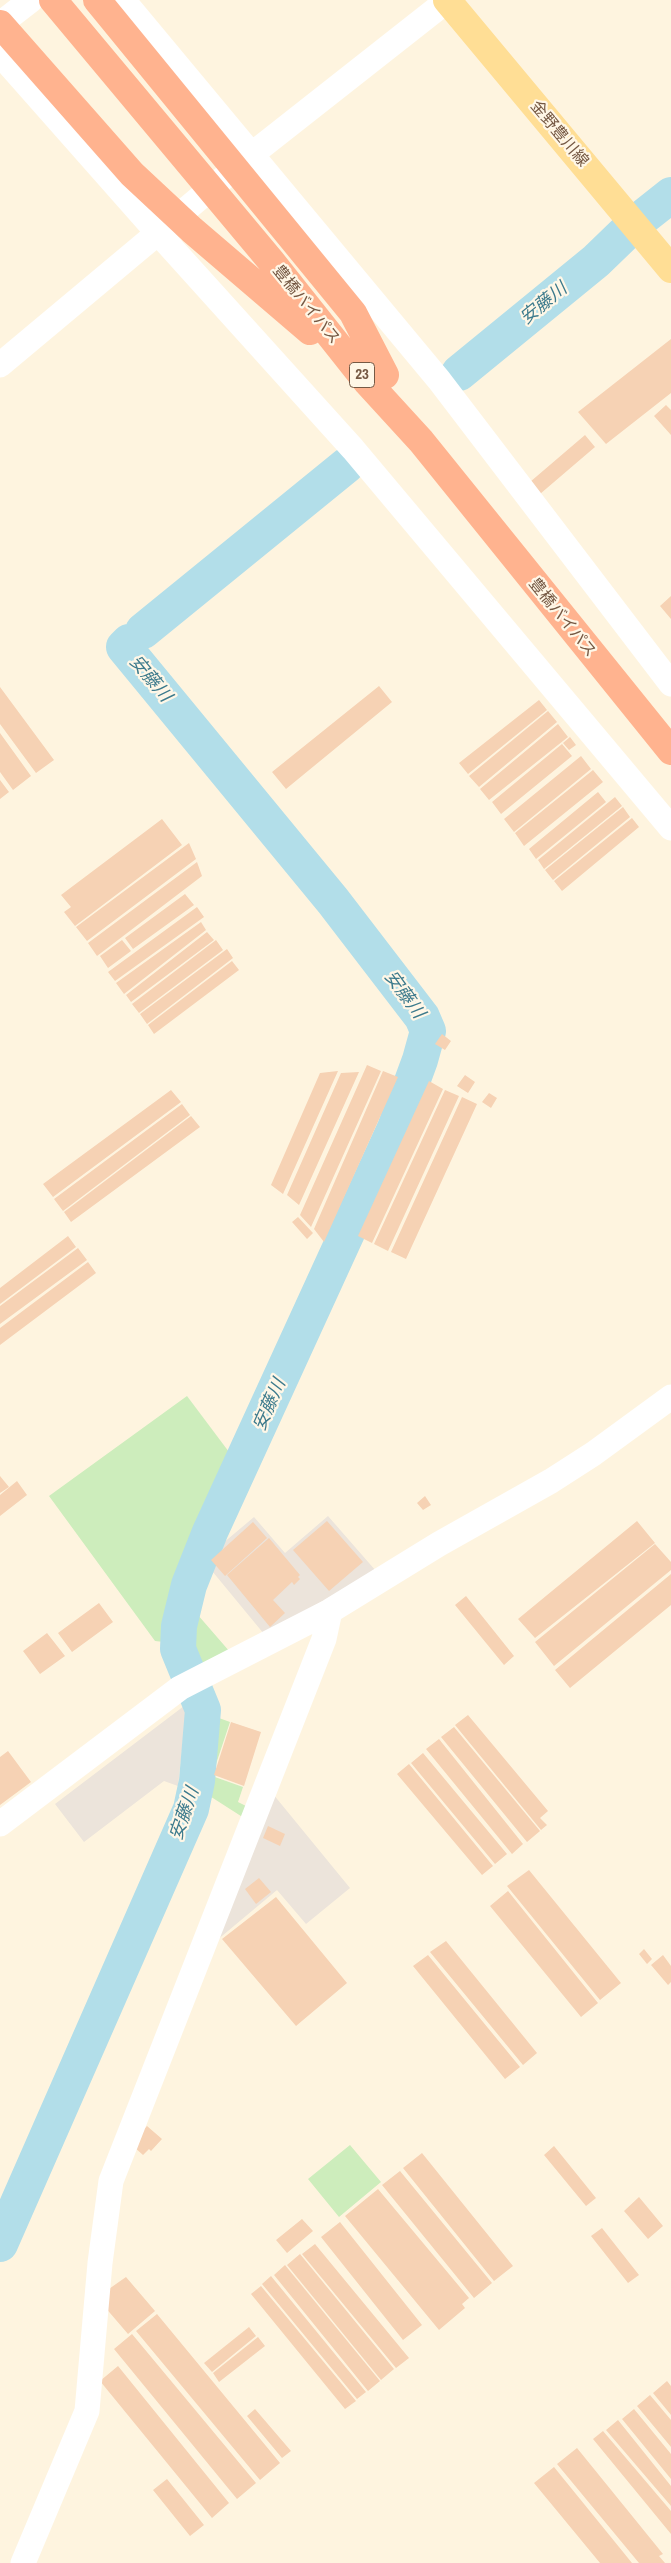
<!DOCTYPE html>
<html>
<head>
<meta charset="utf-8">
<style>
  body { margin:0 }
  canvas { display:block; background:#fef4df }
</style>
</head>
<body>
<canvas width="671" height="2563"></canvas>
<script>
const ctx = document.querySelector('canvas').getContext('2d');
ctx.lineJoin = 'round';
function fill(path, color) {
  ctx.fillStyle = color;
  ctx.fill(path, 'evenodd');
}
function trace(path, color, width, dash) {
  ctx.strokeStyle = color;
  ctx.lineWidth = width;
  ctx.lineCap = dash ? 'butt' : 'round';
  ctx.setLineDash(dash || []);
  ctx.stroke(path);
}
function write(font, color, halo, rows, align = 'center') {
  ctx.font = font + ' "Archivo Narrow","Noto Sans JP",sans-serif';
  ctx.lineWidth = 4.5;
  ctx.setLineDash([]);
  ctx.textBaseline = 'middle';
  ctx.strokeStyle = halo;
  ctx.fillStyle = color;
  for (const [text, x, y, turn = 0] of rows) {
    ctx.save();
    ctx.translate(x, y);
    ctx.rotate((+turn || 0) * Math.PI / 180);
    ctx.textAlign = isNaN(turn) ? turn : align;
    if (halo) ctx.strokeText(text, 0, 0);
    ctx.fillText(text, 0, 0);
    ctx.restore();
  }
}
const industrial = new Path2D(`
  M328,1516L376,1571L264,1634L203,1560L254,1517L285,1553Z
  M184,1706L186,1713L178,1786L164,1781L84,1842L55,1804Z
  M273,1794L350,1888L306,1924L277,1890L216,1941Z`);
const green = new Path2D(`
  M187,1396L229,1452L185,1553L170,1600L164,1642L155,1641L49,1496Z
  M191,1607L230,1652L192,1672L185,1653Z
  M208,1714L230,1722L212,1776L243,1787L238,1802L246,1806L244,1818L205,1793Z
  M350,2145L381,2182L339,2217L308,2179Z`);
const river = new Path2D(`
  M642,218L671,195
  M459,373L596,261L626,232
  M143,631L347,465
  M0,2244L191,1809L197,1781L203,1710L178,1649L179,1626L189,1585L210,1532L395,1128L420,1060L428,1031L422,1017L333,901L124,647L129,642`);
const building = new Path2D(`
  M671,339V393L606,444L578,412Z
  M666,405L671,410V435L654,416Z
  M585,435L595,447L540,494L530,482Z
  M671,596V619L660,606Z
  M379,686L392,702L286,789L272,772Z
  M0,687L54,760L36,773L0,724Z
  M539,700L547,710L468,774L459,763Z
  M548,711L557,722L479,787L469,776Z
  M558,724L568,737L489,800L480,789Z
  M0,733L31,776L13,790L0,772Z
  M570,737L576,745L569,750L563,743Z
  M562,744L572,756L501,814L492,802Z
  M581,756L591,769L514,832L504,819Z
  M593,770L603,782L524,846L515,833Z
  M0,780L9,792L0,799Z
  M598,792L606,802L536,859L529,849Z
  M615,797L622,806L544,869L538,860Z
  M623,807L630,817L553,880L545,870Z
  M632,818L639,827L562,891L554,881Z
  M162,819L182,845L75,926L64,912L71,907L61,895Z
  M189,843L196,859L87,941L76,927Z
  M197,862L202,876L97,956L88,943Z
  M185,894L194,905L133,949L125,938Z
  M197,907L204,917L115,981L108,972Z
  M201,922L206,930L124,994L116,983Z
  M207,932L214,940L131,1002L126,995Z
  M122,940L131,951L108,968L100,956Z
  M216,940L223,950L139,1013L132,1004Z
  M227,949L233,958L147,1024L140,1014Z
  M232,961L239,970L154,1034L148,1025Z
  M442,1034L451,1041L445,1050L435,1044Z
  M367,1065L381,1071L311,1227L300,1215Z
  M338,1071L283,1194L271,1185L320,1073Z
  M383,1071L398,1077L324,1242L314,1229Z
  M359,1072L299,1205L287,1195L341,1073Z
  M465,1075L475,1082L468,1093L457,1086Z
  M429,1081L443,1089L372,1243L358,1236Z
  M171,1090L181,1102L53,1197L43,1184Z
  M445,1090L459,1096L388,1251L374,1244Z
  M489,1093L497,1098L491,1108L482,1102Z
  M462,1097L477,1104L406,1259L391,1252Z
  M182,1104L190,1115L63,1211L54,1199Z
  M191,1116L200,1127L71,1222L64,1212Z
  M298,1217L313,1233L307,1239L292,1222Z
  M68,1236L76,1247L0,1304V1288Z
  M78,1248L87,1260L0,1324V1306Z
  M88,1262L96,1273L0,1345V1328Z
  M0,1476L9,1487L0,1493Z
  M17,1481L27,1495L0,1516V1495Z
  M425,1496L431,1505L423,1510L417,1503Z
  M327,1521L363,1562L329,1591L293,1550Z
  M637,1521L655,1543L535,1638L518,1619Z
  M253,1522L267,1538L225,1576L211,1560Z
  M269,1538L300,1575L298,1577L300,1579L294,1585L292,1582L273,1600L285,1613L270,1627L227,1575Z
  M655,1544L671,1562V1570L554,1666L535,1642Z
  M671,1574V1605L570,1688L555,1670Z
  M466,1596L514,1656L504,1665L455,1605Z
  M99,1603L113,1622L72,1652L58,1633Z
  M47,1633L65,1656L40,1674L23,1651Z
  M468,1715L548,1811L540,1818L547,1825L541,1830L455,1725Z
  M231,1722L261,1732L244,1786L214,1775Z
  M454,1727L540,1831L527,1842L441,1737Z
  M439,1739L523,1844L512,1854L426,1749Z
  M8,1751L31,1782L0,1805V1757Z
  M423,1753L507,1854L495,1864L411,1763Z
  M409,1764L493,1866L482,1875L397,1774Z
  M268,1826L285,1834L280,1846L263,1838Z
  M529,1870L621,1983L600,2000L507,1886Z
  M259,1878L271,1892L256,1904L245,1889Z
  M508,1891L598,2003L581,2017L490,1906Z
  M276,1897L347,1983L296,2026L222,1939Z
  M446,1941L537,2053L523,2065L430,1952Z
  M644,1949L652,1959L647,1964L639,1954Z
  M428,1955L520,2067L505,2079L413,1966Z
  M663,1955L671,1966V1982L668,1985L651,1965Z
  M147,2126L162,2139L151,2151L149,2149L143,2155L134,2147L141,2132Z
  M554,2146L596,2198L586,2206L544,2155Z
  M422,2153L513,2266L494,2281L403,2168Z
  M400,2171L492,2283L474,2298L382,2185Z
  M378,2189L469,2298L462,2304L465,2308L439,2330L345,2216Z
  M639,2197L663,2226L648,2239L624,2211Z
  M302,2219L313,2231L287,2253L276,2240Z
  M340,2222L422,2325L403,2340L321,2237Z
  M602,2228L639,2275L628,2283L591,2236Z
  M315,2244L409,2358L396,2368L302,2254Z
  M300,2254L394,2369L381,2380L287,2265Z
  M285,2265L380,2381L368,2391L274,2275Z
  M271,2276L366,2392L357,2399L262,2284Z
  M126,2277L155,2311L128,2334L104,2306L106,2291Z
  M261,2286L356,2401L345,2409L251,2294Z
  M157,2314L280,2463L260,2480L136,2331Z
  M249,2327L256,2336L212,2372L204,2363Z
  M132,2334L256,2483L237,2499L114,2349Z
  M258,2337L265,2346L219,2382L213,2373Z
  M118,2366L229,2503L212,2518L100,2381Z
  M667,2381L671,2386V2415L653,2393Z
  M650,2395L671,2420V2447L637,2406Z
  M255,2409L291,2451L282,2458L247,2416Z
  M634,2409L671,2454V2479L622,2419Z
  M618,2420L671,2486V2506L606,2430Z
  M603,2431L671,2511V2534L593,2439Z
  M577,2448L663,2554L659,2556L665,2563H639L557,2464Z
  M554,2467L632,2563H600L534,2483Z
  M167,2479L204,2525L190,2536L153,2490Z`);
const minor = new Path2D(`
  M123,0L439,380L671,684
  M0,24L31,0
  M0,54L158,233L353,449L671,828
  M0,365L251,155L448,0
  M0,1824L180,1688L330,1611L439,1544L551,1481L593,1454L671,1397
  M23,2563L87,2411L100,2263L111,2181L324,1639L330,1611`);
const major = new Path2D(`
  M447,0L671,269`);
const highway = new Path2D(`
  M53,0L271,261L367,382L421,441L671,751
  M97,0L353,313L385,375
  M0,24L132,174L192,230L310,331`);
const shields = [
  [362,375,25]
];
const shieldNames = [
  ["23",362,375]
];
const streetNames = [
  ["金野豊川線",559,134,50],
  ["豊橋バイパス",306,305,51],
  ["豊橋バイパス",562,618,51]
];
const waterNames = [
  ["安藤川",544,304,-39],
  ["安藤川",150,679,50],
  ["安藤川",404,995,54],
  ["安藤川",270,1405,-66],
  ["安藤川",185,1814,-71]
];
fill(industrial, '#ece4db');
fill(green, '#cdedbc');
trace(river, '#b2dee9', 36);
fill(building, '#f6d2b4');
trace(minor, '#fff', 25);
trace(major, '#ffde95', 28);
trace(highway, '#ffb38f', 28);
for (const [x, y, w] of shields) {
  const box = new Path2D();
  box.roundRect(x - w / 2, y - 12.5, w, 25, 4);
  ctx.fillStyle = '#fff7e7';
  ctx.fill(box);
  trace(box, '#765944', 1);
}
write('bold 15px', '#765944', null, shieldNames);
write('16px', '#765944', '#fff7e7', streetNames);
write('italic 18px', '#3c7a8c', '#fff7e7', waterNames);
</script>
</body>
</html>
